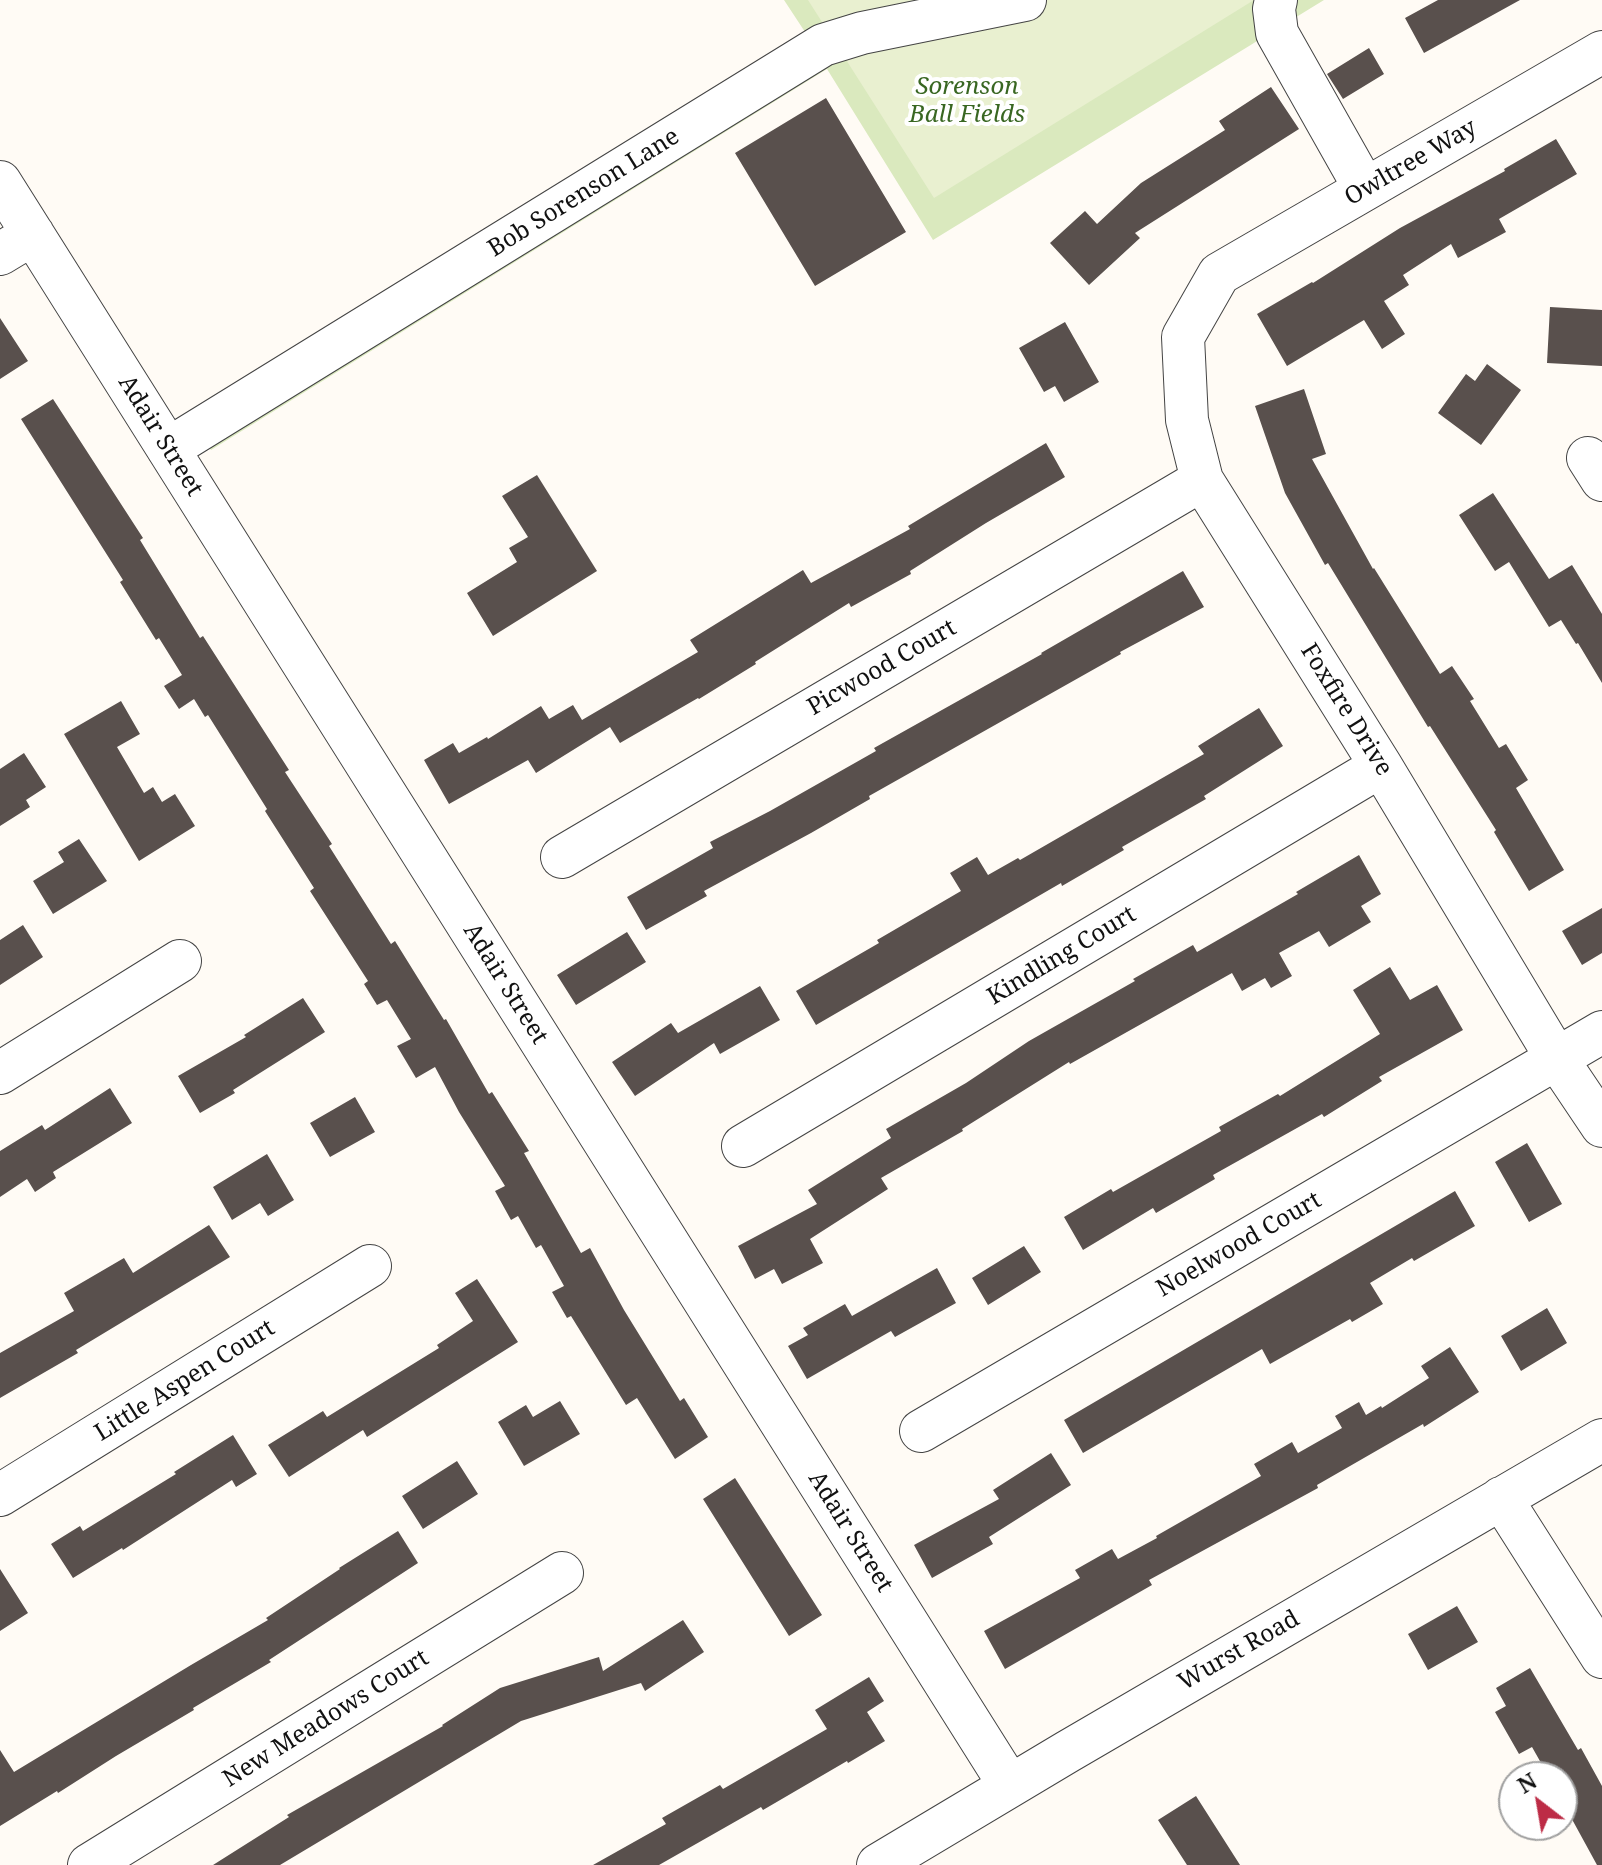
<!DOCTYPE html>
<html>
<head>
<meta charset="utf-8">
<style>
  body { margin:0 }
  #map { position:relative; width:1602px; height:1865px; overflow:hidden; background:#fffbf5; font-family:"Noto Serif",serif }
  canvas { display:block }
  .north { position:absolute; left:1498px; top:1761px; width:80px; height:80px; box-sizing:border-box; background:#fff; border:2px solid #a0a0a0; border-radius:50%; rotate:329deg; font-size:22px; font-weight:700; line-height:32px; text-align:center; color:#111 }
  .north::after { content:''; display:block; margin:auto; width:28px; height:36px; background:#bd2c46; clip-path:polygon(50% 0,100% 100%,50% 72%,0 100%) }
</style>
</head>
<body>
<div id="map">
<canvas width="1602" height="1865"></canvas>
<div class="north">N</div>
</div>
<script>
const ctx = document.querySelector('canvas').getContext('2d');
ctx.lineJoin = 'round';
function fill(path, color) {
  ctx.fillStyle = color;
  ctx.fill(path, 'evenodd');
}
function trace(path, color, width, dash) {
  ctx.strokeStyle = color;
  ctx.lineWidth = width;
  ctx.lineCap = dash ? 'butt' : 'round';
  ctx.setLineDash(dash || []);
  ctx.stroke(path);
}
function write(font, color, halo, rows, align = 'center') {
  ctx.font = font + ' "Noto Serif",serif';
  ctx.lineWidth = 8;
  ctx.setLineDash([]);
  ctx.textBaseline = 'middle';
  ctx.strokeStyle = halo;
  ctx.fillStyle = color;
  for (const [text, x, y, turn = 0] of rows) {
    ctx.save();
    ctx.translate(x, y);
    ctx.rotate((+turn || 0) * Math.PI / 180);
    ctx.textAlign = isNaN(turn) ? turn : align;
    if (halo) ctx.strokeText(text, 0, 0);
    ctx.fillText(text, 0, 0);
    ctx.restore();
  }
}
const green = new Path2D(`
  M784,0H1324L933,240L827,69L211,450L190,417L807,35Z`);
const pitch = new Path2D(`
  M808,0H1254L934,198Z`);
const building = new Path2D(`
  M1438,0H1520L1424,53L1405,18Z
  M1369,48L1384,74L1343,99L1327,74Z
  M1271,87L1299,129L1135,233L1140,238L1089,285L1050,243L1085,211L1097,224L1141,183L1225,130L1219,121Z
  M826,98L906,232L815,286L735,153Z
  M1556,139L1577,174L1499,219L1506,232L1458,258L1451,244L1403,275L1409,285L1384,301L1405,334L1382,349L1364,320L1287,366L1257,314L1312,282L1313,283L1400,228L1505,171L1504,169Z
  M1550,307L1602,310V366L1547,363Z
  M0,318L28,361L0,379Z
  M1065,322L1099,382L1064,402L1055,386L1044,392L1019,348Z
  M1487,364L1521,390L1481,445L1438,413L1466,374L1475,381Z
  M1304,389L1326,454L1312,459L1373,569L1374,568L1440,674L1452,666L1474,699L1470,701L1499,748L1506,744L1528,780L1516,788L1564,870L1529,891L1494,832L1496,830L1430,726L1428,727L1328,563L1325,565L1285,493L1255,406Z
  M53,399L143,538L140,540L200,638L203,636L289,770L285,772L332,844L329,846L391,944L395,941L444,1020L446,1019L489,1094L492,1092L529,1151L524,1153L581,1253L590,1248L624,1310L680,1401L684,1398L708,1437L675,1459L637,1398L626,1405L571,1316L567,1318L552,1292L564,1286L541,1245L536,1248L518,1216L511,1220L495,1191L505,1186L459,1112L435,1067L416,1078L397,1046L411,1039L387,1000L377,1005L364,984L368,981L310,891L314,888L265,811L267,809L208,715L205,717L194,699L179,709L164,686L182,675L159,638L156,640L120,582L123,580L21,419Z
  M1046,443L1065,477L986,523L910,571L911,574L851,607L849,603L755,662L756,664L699,699L698,698L620,743L610,727L536,773L528,760L449,804L424,760L453,743L459,753L487,737L488,739L541,706L549,719L573,705L582,720L698,652L690,640L803,570L811,583L910,529L908,526Z
  M537,475L597,571L493,636L467,593L517,562L509,548L528,537L502,496Z
  M1493,493L1549,579L1572,565L1602,614V683L1578,643L1576,644L1561,620L1549,627L1509,562L1495,571L1459,515Z
  M1183,571L1204,607L1120,652L1121,654L869,796L870,799L811,833L704,891L707,896L646,930L627,897L713,848L710,842L770,811L876,751L874,748L1042,654L1041,653Z
  M121,701L140,734L117,747L144,793L153,787L162,802L175,794L195,826L139,861L64,734Z
  M1259,708L1283,746L1204,796L1206,799L1122,847L1124,850L1062,886L1061,883L816,1025L796,991L879,943L877,940L961,891L950,873L977,857L988,875L1018,858L1020,860L1204,754L1198,746Z
  M24,753L46,787L26,800L30,807L0,826V769Z
  M79,839L107,881L53,914L33,881L64,862L58,852Z
  M1359,855L1381,894L1361,906L1371,922L1329,947L1319,931L1279,953L1292,976L1271,988L1265,978L1242,991L1232,973L1070,1064L1069,1062L962,1129L963,1131L881,1178L888,1189L810,1239L823,1263L782,1284L774,1269L755,1279L738,1246L817,1204L808,1190L891,1138L886,1129L966,1083L1029,1041L1135,981L1133,979L1193,945L1197,952L1298,894L1296,892Z
  M1602,908V953L1582,965L1562,931Z
  M23,925L43,957L0,985V940Z
  M627,932L646,962L576,1005L557,975Z
  M1390,967L1410,1000L1437,985L1463,1030L1379,1077L1382,1081L1324,1117L1322,1114L1213,1175L1215,1179L1156,1213L1153,1208L1083,1250L1064,1217L1111,1189L1113,1192L1221,1131L1219,1127L1278,1094L1280,1096L1380,1034L1353,990Z
  M760,986L780,1020L720,1054L714,1043L635,1096L612,1062L671,1023L678,1033Z
  M303,998L325,1032L233,1090L235,1093L200,1113L178,1076L246,1037L244,1035Z
  M110,1088L132,1123L53,1172L56,1178L35,1192L27,1179L0,1197V1151L42,1125L45,1130Z
  M355,1097L375,1132L330,1157L310,1123Z
  M1527,1143L1562,1204L1529,1222L1495,1162Z
  M267,1154L294,1200L268,1216L260,1203L232,1220L213,1187Z
  M1455,1191L1475,1226L1414,1261L1412,1258L1370,1283L1383,1304L1352,1322L1350,1319L1270,1364L1262,1349L1083,1453L1064,1420Z
  M209,1225L230,1257L76,1350L78,1353L0,1398V1353L74,1311L64,1293L124,1258L133,1273Z
  M1024,1246L1041,1272L988,1305L972,1278Z
  M937,1268L956,1303L895,1337L891,1331L807,1379L788,1346L808,1335L803,1328L845,1304L852,1316Z
  M477,1279L518,1342L367,1437L363,1430L289,1477L268,1445L323,1411L327,1417L439,1348L437,1345L473,1321L455,1293Z
  M1547,1308L1567,1343L1521,1371L1501,1336Z
  M1450,1347L1479,1392L1424,1427L1423,1424L1317,1485L1318,1488L1149,1580L1152,1585L1005,1669L984,1631L1080,1578L1075,1570L1112,1549L1118,1559L1157,1538L1156,1536L1261,1476L1254,1464L1292,1442L1298,1453L1342,1428L1335,1416L1359,1402L1366,1415L1381,1406L1382,1408L1429,1378L1421,1366Z
  M560,1401L580,1434L524,1466L498,1422L526,1405L533,1417Z
  M233,1435L257,1474L236,1487L232,1480L123,1550L122,1548L73,1578L51,1544L80,1526L83,1531L176,1474L174,1472Z
  M1051,1453L1071,1485L989,1537L993,1544L932,1578L914,1545L999,1499L993,1490Z
  M457,1461L478,1494L423,1529L402,1496Z
  M735,1478L822,1615L789,1636L703,1499Z
  M398,1531L418,1563L269,1660L271,1662L193,1708L194,1710L116,1756L58,1793L57,1791L0,1826V1750L14,1772L191,1665L268,1620L266,1618L340,1569L339,1568Z
  M0,1569L28,1613L0,1631Z
  M1457,1606L1478,1642L1428,1670L1408,1634Z
  M683,1620L704,1652L645,1691L641,1683L521,1721L280,1865H213L289,1817L287,1815L443,1726L442,1725L500,1688L599,1657L603,1671Z
  M1530,1668L1578,1750L1581,1748L1602,1786V1865H1597L1562,1801V1777H1549L1532,1747L1519,1754L1495,1712L1506,1706L1496,1688Z
  M869,1677L884,1701L867,1712L885,1741L848,1763L847,1761L763,1810L761,1807L659,1865H593L666,1824L662,1818L720,1785L723,1789L827,1729L815,1710Z
  M1196,1796L1240,1865H1187L1158,1820Z`);
const minor = new Path2D(`
  M1276,0L1274,9L1277,33L1365,189
  M1602,52L1219,274L1183,337L1187,420L1202,480L1381,766L1557,1059L1602,1126
  M0,182L1010,1786
  M0,254L33,234
  M168,449L823,45L862,33L1025,0
  M1588,458L1602,480
  M562,857L1202,480
  M0,1073L180,961
  M743,1146L1381,766
  M921,1431L1602,1032
  M0,1495L370,1266
  M1501,1498L1602,1657
  M89,1865L562,1573
  M878,1865L1067,1752L1602,1440`);
const parkNames = [
  ["Sorenson",967,87],
  ["Ball Fields",967,115]
];
const streetNames = [
  ["Owltree Way",1411,163,-30],
  ["Bob Sorenson Lane",584,193,-32],
  ["Adair Street",160,436,58],
  ["Picwood Court",882,668,-30],
  ["Foxfire Drive",1346,710,58],
  ["Kindling Court",1062,956,-31],
  ["Adair Street",505,984,58],
  ["Noelwood Court",1239,1245,-30],
  ["Little Aspen Court",185,1381,-32],
  ["Adair Street",850,1532,58],
  ["Wurst Road",1239,1651,-30],
  ["New Meadows Court",326,1719,-32]
];
fill(green, '#dae9be');
fill(pitch, '#e9f0d0');
fill(building, '#59504d');
trace(minor, '#444', 44);
trace(minor, '#fff', 42);
write('italic 24px', '#396722', '#fff', parkNames);
write('24px', '#111', '#fff', streetNames);
</script>
</body>
</html>
